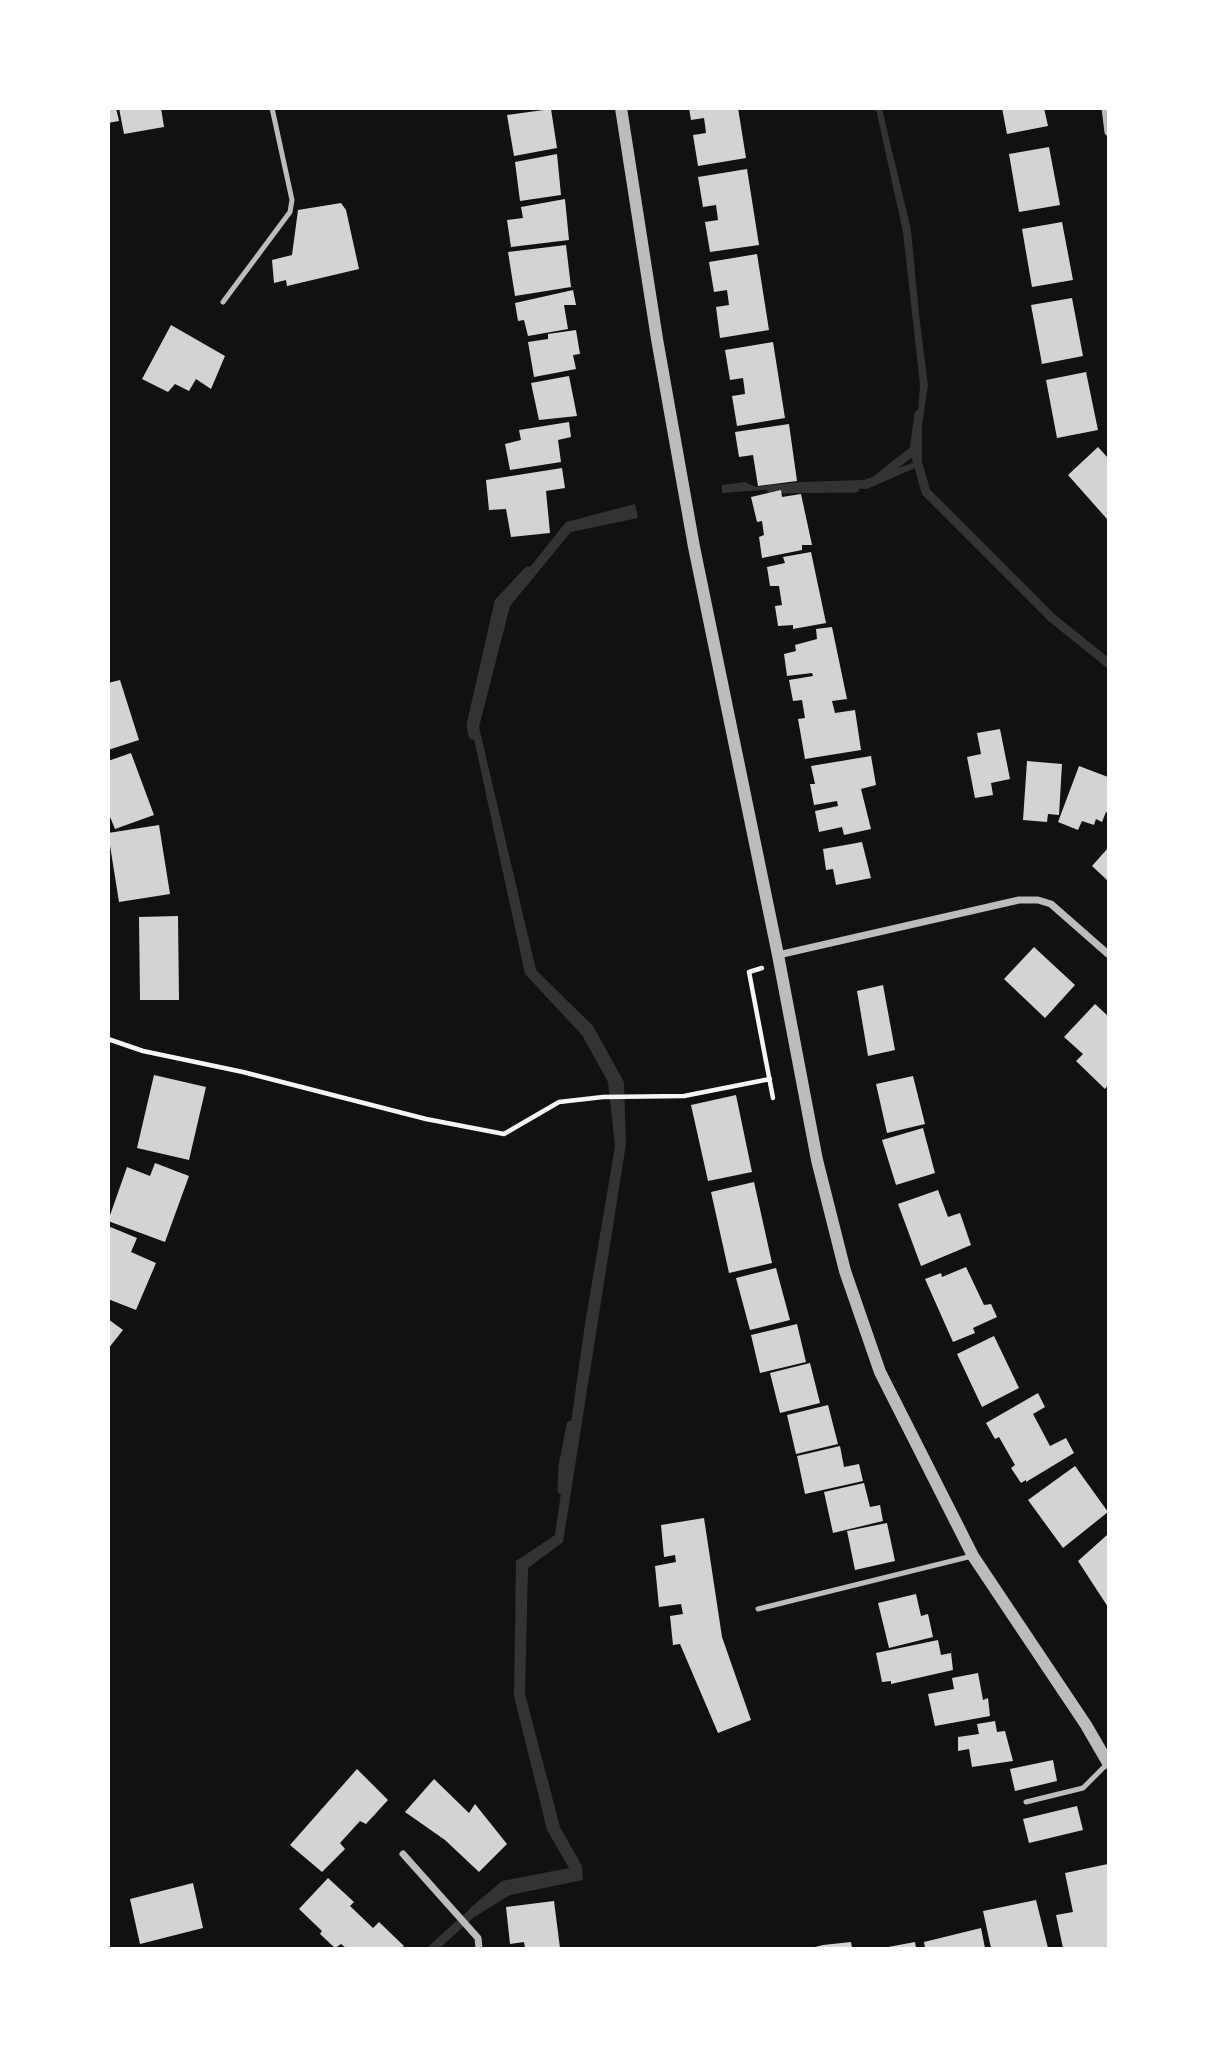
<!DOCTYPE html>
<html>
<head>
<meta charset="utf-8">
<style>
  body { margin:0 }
  #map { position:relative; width:1217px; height:2057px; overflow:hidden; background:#111; font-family:Jost,sans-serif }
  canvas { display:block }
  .frame { position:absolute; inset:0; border:110px solid #fff; pointer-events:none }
</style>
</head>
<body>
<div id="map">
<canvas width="1217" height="2057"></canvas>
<div class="frame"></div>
</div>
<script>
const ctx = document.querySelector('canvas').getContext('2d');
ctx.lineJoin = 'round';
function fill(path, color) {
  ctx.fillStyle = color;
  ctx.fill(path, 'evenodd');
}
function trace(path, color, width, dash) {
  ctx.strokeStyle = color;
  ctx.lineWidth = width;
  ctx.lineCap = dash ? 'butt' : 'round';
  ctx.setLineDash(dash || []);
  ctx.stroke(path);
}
const water = new Path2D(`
  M876,109H882L911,230L919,314L928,385L922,425V465L867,489L816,486L722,493V485L745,482L756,487L800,482L864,480L915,462L920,385L903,232Z
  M635,504L638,518L571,532L510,606L479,727L536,970L593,1026L624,1082L626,1144L563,1542L528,1568L525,1694L560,1827L582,1866L583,1880L510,1895L476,1916L469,1909L502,1881L569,1868L547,1830L514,1696L516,1561L555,1535L585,1324L615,1146L608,1082L582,1035L525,974L471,725L503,601L566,522Z`);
const stream = new Path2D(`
  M919,414L914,450L926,492L1052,618L1108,663
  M877,479L914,450
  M771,489L855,488
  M473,735L471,725L499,602L528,571
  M562,1490L563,1466L571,1425
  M433,1948L481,1905`);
const building = new Path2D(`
  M108,108H116L119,121L108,123Z
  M119,108H161L164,127L124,134Z
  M689,108H738L746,158L698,166L693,135L706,133L705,125L704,118L691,120Z
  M1002,108H1044L1048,126L1007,134Z
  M551,109L557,148L514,156L507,115Z
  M1049,147L1060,205L1019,212L1009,154Z
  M557,154L561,195L520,201L515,162Z
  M747,169L759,245L710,252L705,222L718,220L716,205L703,207L698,177Z
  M565,199L569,240L511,247L507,220L523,218L521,207Z
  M341,203L346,210L359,269L287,286L286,280L274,283L272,260L292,255L298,210Z
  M1062,222L1073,280L1032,287L1022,229Z
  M566,245L571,287L515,296L508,252Z
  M757,254L769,330L720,338L716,307L729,305L727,290L714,292L709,262Z
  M573,290L576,305H564L568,329L528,336L524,320L518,321L515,303Z
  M1072,298L1083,356L1042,364L1031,305Z
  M171,325L225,356L211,389L196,379L189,391L175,384L168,392L142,379Z
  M576,330L580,354L573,355L576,369L534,377L528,342L548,339V334Z
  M773,342L785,418L737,426L732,396L745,394L744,385L743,378L730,380L725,350Z
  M1086,372L1098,430L1057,438L1046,380Z
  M569,376L577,416L539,420L531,383Z
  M569,422L571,437L558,440L561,462L510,470L505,444L521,440L519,430Z
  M789,424L797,481L758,486L753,455L739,457L735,432Z
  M1098,447L1108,458L1107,519L1068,475Z
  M562,468L565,488L546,491L550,533L511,537L506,509L489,510L486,480Z
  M781,490L782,497L801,494L812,545H802V550L762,558L759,537L764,535L762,521L757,522L751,497Z
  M811,552L826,623L793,629V625L778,626L775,606L782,605L779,586H770L767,567L785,563L783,557Z
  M832,627L847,699L832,701L835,713L855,710L861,750L805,759L798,719L805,718L802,700L793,701L789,680L813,676L812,673L787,676L784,654L796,651L795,645L817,639L816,629Z
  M120,680L139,740L108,750V683Z
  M1000,729L1010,779L991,783L993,795L975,798L967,757L981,754L977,733Z
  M131,753L154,815L115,829L108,812V761Z
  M871,756L876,785L861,789L871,829L844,835L842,827L819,832L815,811L838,806L837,801L814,805L810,784H815L811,766Z
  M1027,761L1062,764L1059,815L1048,814L1047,822L1023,820Z
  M1079,766L1108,777V813L1106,812L1102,822L1096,819L1094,825L1082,821L1078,830L1058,822Z
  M159,825L170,894L119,902L108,833Z
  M862,842L871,878L836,885L833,869L826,870L823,849Z
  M1108,848V878L1107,880L1092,866Z
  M178,916L179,1000H140L139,917Z
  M1034,947L1075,985L1045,1018L1004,979Z
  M883,985L895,1050L868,1056L857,991Z
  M1095,1004L1108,1016V1085L1105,1089L1076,1061L1083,1054L1064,1037Z
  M154,1075L206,1087L189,1160L137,1148Z
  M913,1076L925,1124L887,1133L876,1084Z
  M736,1095L752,1172L708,1181L691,1105Z
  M923,1128L935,1173L896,1185L882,1140Z
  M155,1163L189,1176L165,1242L108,1221L127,1167L150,1176Z
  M754,1182L772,1263L729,1273L711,1192Z
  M938,1190L948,1217L960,1213L971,1245L921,1266L898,1204Z
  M108,1226L137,1238L131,1252L156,1263L136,1310L108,1299Z
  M966,1267L984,1305L991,1304L997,1317L973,1328L975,1333L953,1342L925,1279L941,1273L942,1277Z
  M776,1268L790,1320L750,1330L736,1278Z
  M108,1319L123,1330L108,1349Z
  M797,1324L806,1362L760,1373L751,1335Z
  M994,1336L1019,1388L982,1407L957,1354Z
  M810,1363L820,1403L780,1413L770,1373Z
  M1038,1393L1045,1407L1033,1414L1050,1446L1066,1438L1074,1453L1026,1482V1480L1021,1483L1011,1468L1015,1465L999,1437L995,1439L986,1423Z
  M828,1405L838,1444L796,1454L787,1415Z
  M840,1446L844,1467L859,1464L863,1481L805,1494L797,1456Z
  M1075,1466L1108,1512L1063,1548L1028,1500Z
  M864,1483L870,1507L880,1505L883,1521L833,1533L824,1492Z
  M704,1518L722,1637L751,1720L718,1733L680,1644L673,1645L670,1616L683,1614L681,1604L659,1607L655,1566L676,1562L675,1555L664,1557L661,1525Z
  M887,1523L895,1561L855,1570L847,1531Z
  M1107,1535L1108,1538V1607L1078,1561Z
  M916,1594L921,1616L928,1614L933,1637L889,1648L878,1603Z
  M938,1640L941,1655L951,1653L953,1670L891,1684V1681L882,1682L876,1653Z
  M978,1673L983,1700L988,1698L990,1716L935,1726L928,1694L954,1689L952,1678Z
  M995,1721L997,1732L1005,1731L1013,1761L972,1767L969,1749L958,1751V1737L979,1734L977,1724Z
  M1053,1760L1057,1781L1015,1791L1010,1769Z
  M357,1769L388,1800L366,1824L360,1821L340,1843L345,1849L322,1872L290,1845Z
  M434,1779L469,1813L475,1804L507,1844L479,1872L445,1840L405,1812Z
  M1077,1806L1083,1830L1029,1843L1023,1819Z
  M1108,1864V1948H1063L1056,1915L1073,1912L1065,1873Z
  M328,1878L354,1902L350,1906L373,1928L379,1922L404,1946L401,1948H346L341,1944L335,1948L320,1934L322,1931L299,1909Z
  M193,1883L203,1928L140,1944L130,1899Z
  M1036,1900L1048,1948H991L983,1911Z
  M554,1901L560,1948H525L524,1942L510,1944L506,1907Z
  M981,1928L985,1948H925L924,1942Z
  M851,1942L852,1948H811L823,1945Z
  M915,1942L916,1948H888V1947Z`);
const path = new Path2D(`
  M762,968L749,972L773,1098
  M108,1039L143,1051L243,1072L426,1119L504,1134L559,1102L603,1097L684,1096L770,1079`);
const service = new Path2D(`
  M223,302L290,212L292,200L272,108
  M758,1609L972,1556
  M1026,1802L1083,1788L1108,1763`);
const minor = new Path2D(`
  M1105,108L1108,132
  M778,955L1019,900H1038L1051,904L1108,954
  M403,1854L478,1938L479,1948`);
const tertiary = new Path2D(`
  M621,108L657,339L694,547L778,955L817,1160L845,1271L880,1372L973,1556L1086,1725L1108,1763`);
fill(water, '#333');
trace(stream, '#333', 9);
fill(building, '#d3d3d3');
trace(path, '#f5f5f5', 4.5);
trace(service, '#bcbcbc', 5);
trace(minor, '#bcbcbc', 7);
trace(tertiary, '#bcbcbc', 12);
</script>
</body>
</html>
